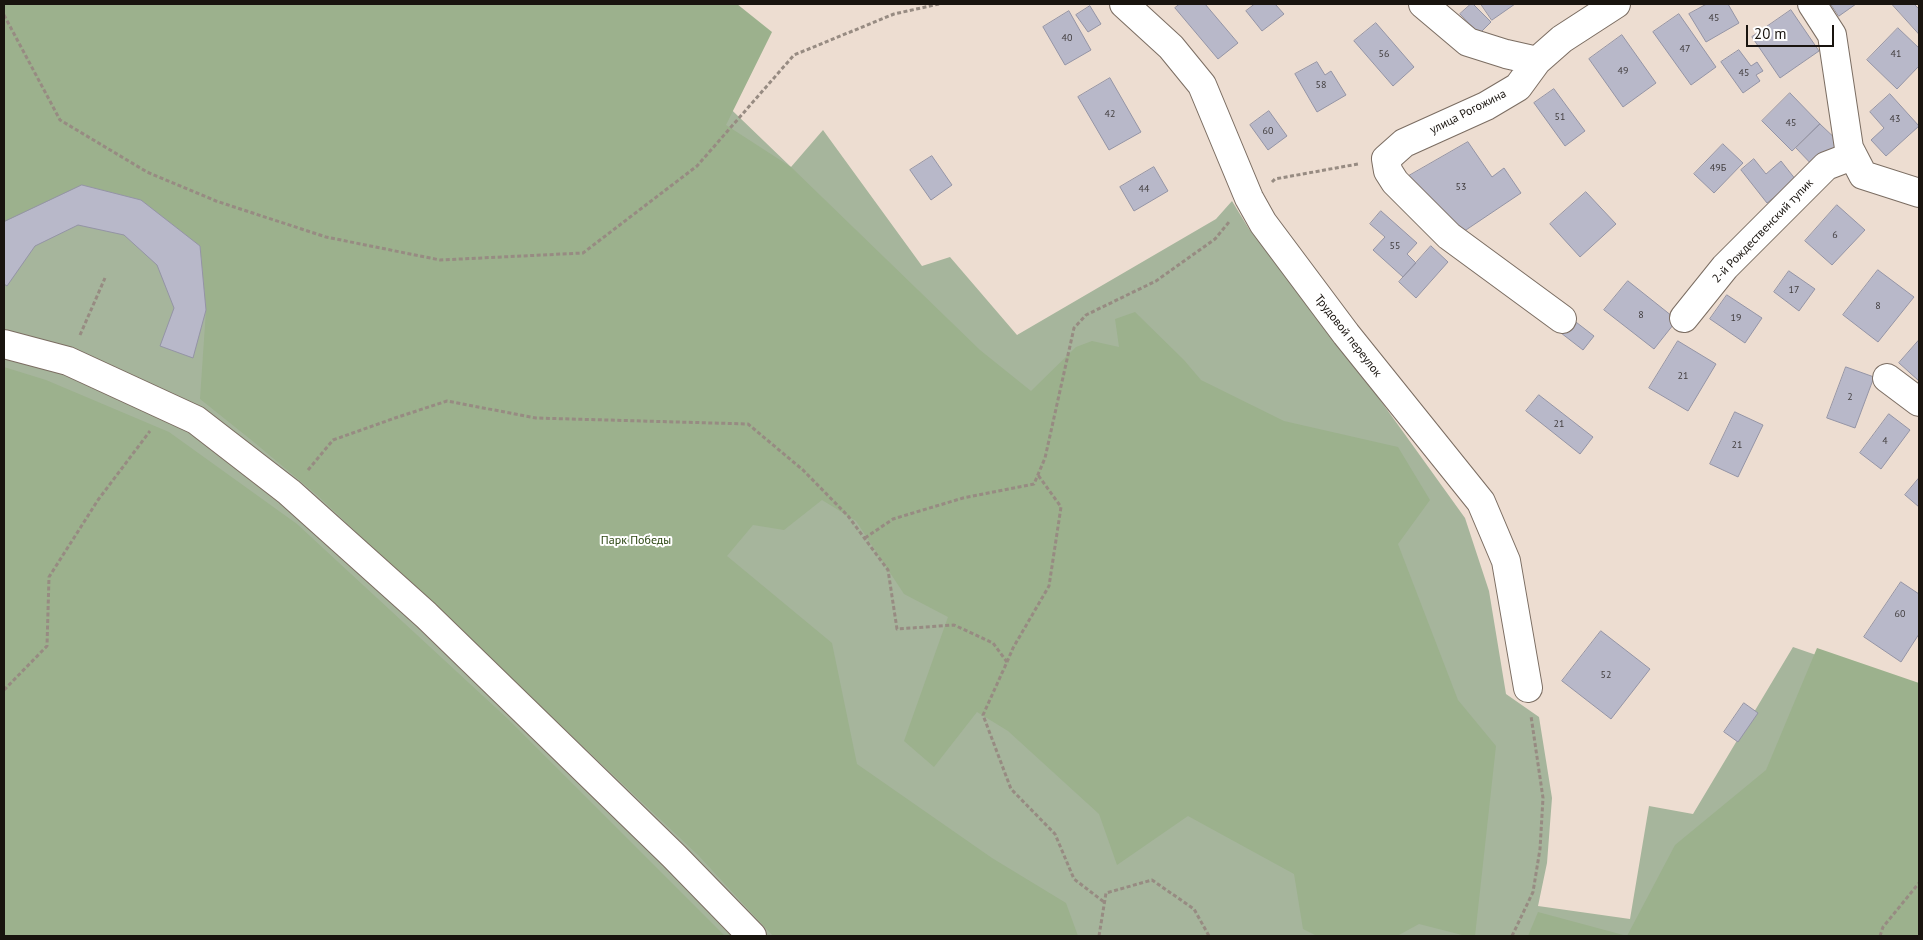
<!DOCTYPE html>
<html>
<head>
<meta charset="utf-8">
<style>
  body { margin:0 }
  #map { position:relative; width:1923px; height:940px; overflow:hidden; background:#edddd1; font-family:"PT Sans",sans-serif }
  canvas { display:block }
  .frame { position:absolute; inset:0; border:5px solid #19140f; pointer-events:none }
  .scale { position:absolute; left:1746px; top:25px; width:88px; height:22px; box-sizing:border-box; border:2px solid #19140f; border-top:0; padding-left:6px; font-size:15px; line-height:18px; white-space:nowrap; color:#19140f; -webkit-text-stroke:4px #fff; paint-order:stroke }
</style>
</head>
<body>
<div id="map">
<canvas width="1923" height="940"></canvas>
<div class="frame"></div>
<div class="scale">20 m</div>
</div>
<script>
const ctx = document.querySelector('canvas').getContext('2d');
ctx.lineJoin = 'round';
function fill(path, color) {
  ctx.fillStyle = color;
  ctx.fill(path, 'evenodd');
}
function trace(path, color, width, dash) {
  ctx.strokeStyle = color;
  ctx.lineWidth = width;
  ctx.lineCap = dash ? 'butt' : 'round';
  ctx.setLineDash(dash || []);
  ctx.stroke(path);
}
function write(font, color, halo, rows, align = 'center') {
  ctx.font = font + ' "PT Sans",sans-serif';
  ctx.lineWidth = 4;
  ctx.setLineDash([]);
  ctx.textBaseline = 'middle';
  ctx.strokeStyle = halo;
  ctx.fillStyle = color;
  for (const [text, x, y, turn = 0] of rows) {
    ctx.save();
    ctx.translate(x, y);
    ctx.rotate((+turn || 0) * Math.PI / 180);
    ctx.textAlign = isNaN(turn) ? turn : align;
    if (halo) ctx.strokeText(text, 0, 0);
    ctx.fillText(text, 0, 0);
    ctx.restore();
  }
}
const green = new Path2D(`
  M4,4L712,91L791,167L823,130L922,266L950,257L1017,335L1216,219L1232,201L1249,229L1337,340L1465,518L1489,591L1506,694L1539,717L1552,798L1547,863L1538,906L1630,919L1649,806L1693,814L1793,647L1897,683L1919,936H4Z`);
const forest = new Path2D(`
  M4,4H737L772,32L726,125L791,167L980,350L1031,391L1076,347L1092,341L1119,347L1115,319L1135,312L1184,360L1201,380L1284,421L1398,447L1430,500L1398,544L1458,700L1496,746L1475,936H1466L1419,924L1397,936H1317L1303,929L1294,874L1188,816L1117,865L1099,814L1008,731L977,712L934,767L904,741L948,617L904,594L856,521L822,500L784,530L753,525L727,556L832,643L857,764L992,858L1066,903L1078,936H773L698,855L317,495L255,443L200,399L206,310L200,246L141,200L82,185L4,222Z
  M4,367L46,380L169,432L297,524L509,720L725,936H4Z
  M1817,648L1919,683V936H1528L1538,912L1627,936L1675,845L1766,770Z`);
const building = new Path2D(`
  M1180,4H1205L1238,43L1218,59L1175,8Z
  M1255,4H1275L1284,14L1262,31L1246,11Z
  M1471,4H1473L1491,22L1479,34L1460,14Z
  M1481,4H1515L1492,20Z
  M1707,4H1728L1739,23L1706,42L1689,14Z
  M1831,4H1856L1839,16Z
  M1892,4H1914L1919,9V34Z
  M1090,6L1101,24L1088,32L1076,15Z
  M1791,10L1819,51L1780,78L1752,37Z
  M1069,11L1091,50L1065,65L1043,27Z
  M1679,14L1716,67L1691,85L1653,32Z
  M1376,23L1414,67L1393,86L1354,41Z
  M1898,28L1919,48V66L1897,89L1867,60Z
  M1622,35L1656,83L1623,107L1589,59Z
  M1739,50L1751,66L1757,62L1763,71L1756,75L1760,81L1743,93L1721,62Z
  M1317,62L1325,75L1331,71L1346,95L1317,112L1295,74Z
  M1110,78L1141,132L1109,150L1078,97Z
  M1554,89L1585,131L1565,146L1534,103Z
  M1790,93L1820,124L1792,151L1762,121Z
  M1890,94L1919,126L1886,156L1871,140L1884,128L1870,112Z
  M1269,111L1287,136L1268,150L1250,125Z
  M1820,124L1841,144L1816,169L1796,148Z
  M1468,142L1492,177L1504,168L1521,193L1457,236L1400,181Z
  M1723,144L1743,163L1714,193L1694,174Z
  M932,156L952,185L931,200L910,170Z
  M1754,159L1766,174L1781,161L1796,180L1767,203L1741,170Z
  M1154,167L1168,191L1134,211L1120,187Z
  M82,185L141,200L200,246L206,310L193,358L160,346L174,308L157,265L124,235L78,225L35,246L7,286L4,284V222Z
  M1586,192L1616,224L1580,257L1550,224Z
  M1837,205L1865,230L1832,265L1805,241Z
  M1381,211L1417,243L1407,254L1416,263L1403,277L1373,250L1385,237L1370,224Z
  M1431,246L1448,262L1416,298L1399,282Z
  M1878,270L1914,297L1878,342L1843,315Z
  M1789,271L1815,289L1799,311L1774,292Z
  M1628,281L1677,320L1654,349L1604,310Z
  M1727,295L1762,318L1745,343L1710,319Z
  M1572,319L1594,336L1583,350L1561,333Z
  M1919,340V381L1899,363Z
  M1678,341L1716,364L1688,411L1649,388Z
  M1846,367L1874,377L1855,428L1827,418Z
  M1539,395L1593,437L1580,454L1526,411Z
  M1735,412L1763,425L1738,477L1710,464Z
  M1889,414L1910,430L1881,469L1860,453Z
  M1919,478V507L1905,495Z
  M1901,582L1919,594V634L1901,662L1864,637Z
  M1601,631L1650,669L1611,719L1562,681Z
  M1744,703L1758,713L1738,742L1724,732Z`);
const path = new Path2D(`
  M4,15L60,120L147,172L216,201L326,237L440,260L583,253L697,166L794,55L894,14L939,4
  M1272,182L1275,179L1358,164
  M80,335L105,278
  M308,470L333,440L395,418L447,401L536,418L748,424L803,470L848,516L888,570L897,629L954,625L993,643L1007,662L983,715L1011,789L1055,834L1074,879L1104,902
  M865,538L893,519L963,498L1034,484L1045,458L1074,328L1086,315L1156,281L1215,239L1229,222
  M1007,662L1013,648L1049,586L1061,507L1038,475
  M4,690L47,646L49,577L98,500L150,431
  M1099,936L1106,893L1152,880L1194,909L1209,936
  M1512,936L1533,892L1540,849L1543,798L1531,716
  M1880,936L1883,927L1919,883`);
const minor = new Path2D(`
  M1124,4L1171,47L1202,85L1249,198L1263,223L1346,334L1481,502L1506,561L1528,688
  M1423,4L1468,42L1506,54L1537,61
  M1812,4L1832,35L1849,148L1863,175L1919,193
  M1684,318L1725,267L1826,166L1852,156
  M1562,319L1449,236L1395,182L1388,171L1386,159L1404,143L1486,106L1518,87L1537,61L1562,39L1616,4
  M4,344L68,361L196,420L289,492L426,615L674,856L752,936
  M1887,378L1919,402`);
const numberNames = [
  ["45",1714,18],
  ["40",1067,38],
  ["47",1685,49],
  ["56",1384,54],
  ["41",1896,54],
  ["49",1623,71],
  ["45",1744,73],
  ["58",1321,85],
  ["42",1110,114],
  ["51",1560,117],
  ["43",1895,119],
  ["45",1791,123],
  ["60",1268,131],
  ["49Б",1718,168],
  ["53",1461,187],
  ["44",1144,189],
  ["6",1835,235],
  ["55",1395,246],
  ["17",1794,290],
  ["8",1878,306],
  ["8",1641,315],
  ["19",1736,318],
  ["21",1683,376],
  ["2",1850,397],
  ["21",1559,424],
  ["4",1885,441],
  ["21",1737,445],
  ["60",1900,614],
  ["52",1606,675]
];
const streetNames = [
  ["улица Рогожина",1468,112,-27],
  ["2-й Рождественский тупик",1763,231,-46],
  ["Трудовой переулок",1348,336,52]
];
const parkNames = [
  ["Парк Победы",636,541]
];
fill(green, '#a6b59c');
fill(forest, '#9cb18d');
fill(building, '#b8b8c9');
trace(building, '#9494a5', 1);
trace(minor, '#7b6d62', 30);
trace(path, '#978b82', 3, [4, 2.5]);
trace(minor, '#fff', 28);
write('10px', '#413d3e', null, numberNames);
write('12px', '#19140f', '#fff', streetNames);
write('12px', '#2b4611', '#fff', parkNames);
</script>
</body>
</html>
